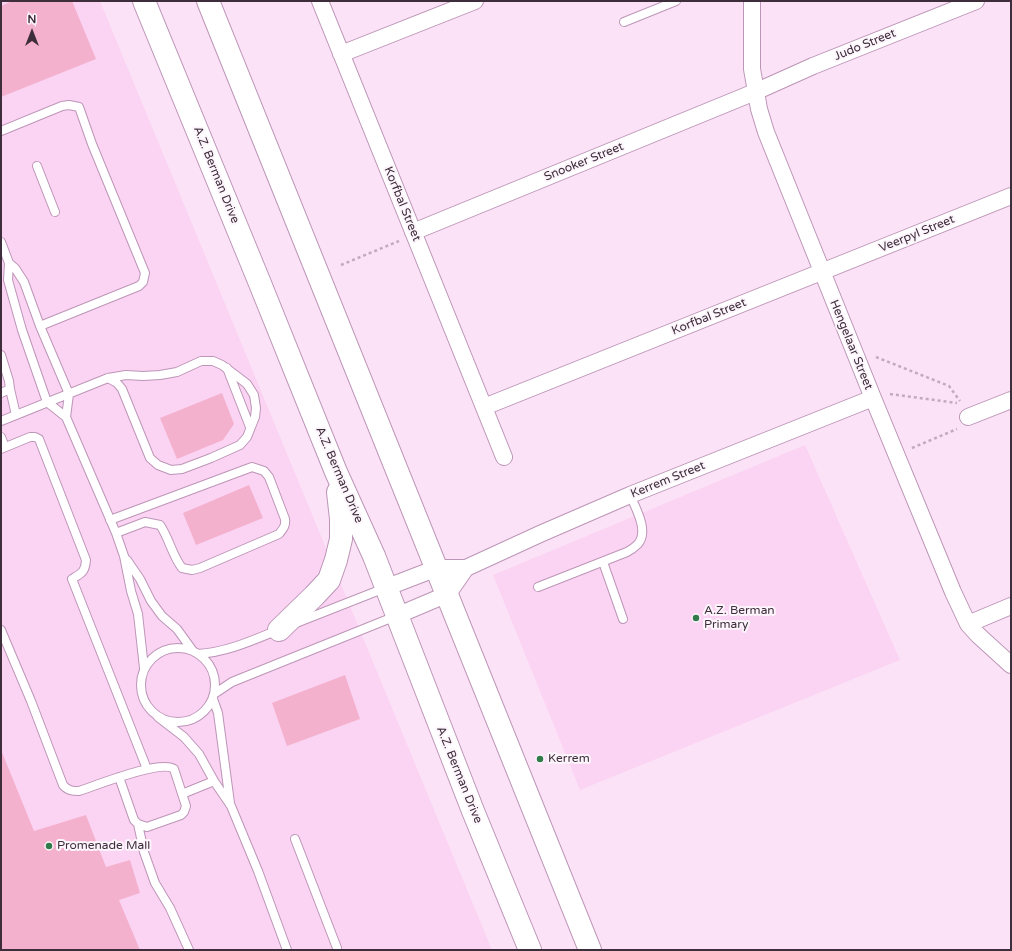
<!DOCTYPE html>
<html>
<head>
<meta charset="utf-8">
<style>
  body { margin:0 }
  #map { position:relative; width:1012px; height:951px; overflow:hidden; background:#fbe2f7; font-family:"Varela Round",sans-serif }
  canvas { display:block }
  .frame { position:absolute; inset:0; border:2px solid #3e2d3b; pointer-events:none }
  .north { position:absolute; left:12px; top:12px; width:40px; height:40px; -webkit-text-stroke:3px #fdf5fc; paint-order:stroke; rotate:0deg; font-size:11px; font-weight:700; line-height:16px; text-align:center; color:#3e2d3b }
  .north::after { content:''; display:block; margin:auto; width:14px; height:18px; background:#3e2d3b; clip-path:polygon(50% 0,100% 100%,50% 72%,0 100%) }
</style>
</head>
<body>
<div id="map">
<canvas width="1012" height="951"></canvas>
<div class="frame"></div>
<div class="north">N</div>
</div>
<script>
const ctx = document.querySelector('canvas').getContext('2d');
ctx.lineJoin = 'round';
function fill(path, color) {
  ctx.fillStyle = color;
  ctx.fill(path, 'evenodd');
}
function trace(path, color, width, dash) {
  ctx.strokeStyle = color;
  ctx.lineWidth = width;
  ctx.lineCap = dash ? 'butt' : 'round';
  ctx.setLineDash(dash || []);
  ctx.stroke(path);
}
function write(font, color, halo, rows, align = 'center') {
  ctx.font = font + ' "Varela Round",sans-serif';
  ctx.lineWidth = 4;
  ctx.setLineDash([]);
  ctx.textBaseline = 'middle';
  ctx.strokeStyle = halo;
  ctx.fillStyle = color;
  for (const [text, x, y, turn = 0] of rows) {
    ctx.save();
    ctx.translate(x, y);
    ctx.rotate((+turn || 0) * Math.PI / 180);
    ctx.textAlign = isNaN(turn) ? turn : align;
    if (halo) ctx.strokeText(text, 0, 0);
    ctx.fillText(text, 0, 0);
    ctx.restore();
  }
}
const built = new Path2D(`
  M1,1H100L492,950H1Z
  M805,445L900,660L580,790L493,575Z`);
const building = new Path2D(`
  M12,1H72L96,59L1,97V6Z
  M222,393L234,424L223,440L177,459L160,418Z
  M249,485L263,518L196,545L183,513Z
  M345,675L360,719L287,746L272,703Z
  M1,750L34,831L86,815L106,867L130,860L140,893L119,900L140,950H1Z`);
const path = new Path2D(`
  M341,265L399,241
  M876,357L949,386L960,401
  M890,394L957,403
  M912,448L957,429`);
const lane = new Path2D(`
  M624,22L676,1
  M1,131L62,106L69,105L79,107L92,144L145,273L143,282L139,286L40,326
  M37,166L55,212
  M1,242L9,263L15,268L24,282L40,326L69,394L66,417L116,533L124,556L131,591L138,614L144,668
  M9,263L8,280L22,330L47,402L66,417
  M1,355L9,381L10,389L1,393
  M227,368L250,427
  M10,389L16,415
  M1,421L108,378L126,375L143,376L160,375L177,372L201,361H213L222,365L238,377L247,384L254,395L256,408L255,417L247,437L240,445L211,458L182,469L171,470L158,465L150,458L122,389L117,383L108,378
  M1,437L5,447
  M1,449L30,437H35L39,439L86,560C85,572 82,573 72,579L147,769
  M110,520L252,467L264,471L269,477L285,519C286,526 283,529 279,534L200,568L192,570L182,568C172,555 169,538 160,525L145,522L116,533
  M127,560L140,579L151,601L162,616L177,629L193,651
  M603,562L623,619
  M538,587L627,552C631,550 635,547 638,544C649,531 636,509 630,495
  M296,623L385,588
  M1,630L31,701L63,785C68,791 73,791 79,791C95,786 161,759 174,769L186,806L184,812L181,815L147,827L138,824L134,820L119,777
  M141 685a37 37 0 1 1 74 0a37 37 0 1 1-74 0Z
  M198,654C227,652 251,641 278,630
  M214,694L232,682L396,616
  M213,699L218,713L230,803
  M158,717L184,737L199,754L214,781L231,806L258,871L287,950
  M182,794L214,781
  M138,824L144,852L155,883L170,908L189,950
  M295,839L337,948`);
const street = new Path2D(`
  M320,1L504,457
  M752,1V69L759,109L766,132L873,398L953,592L968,624L978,635L1011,665
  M341,54L475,1
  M413,232L755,92L813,66L976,1
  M484,407L1011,196
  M968,417L1011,400
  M385,588L437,568H466L540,534L630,495L873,398
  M396,616L448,594L466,568
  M968,624L1011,606`);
const secondary = new Path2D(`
  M144,1L259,281L336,472L374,556L473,811L530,950
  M208,1L590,950
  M279,630L314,596L329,580L336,560L341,539V519L338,492`);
const markers = [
  [696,618,4,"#317b4a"],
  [540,759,4,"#317b4a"],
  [49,846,4,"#317b4a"]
];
const streetNames = [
  ["Judo Street",865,45,-22],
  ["Snooker Street",584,162,-22],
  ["A.Z. Berman Drive",216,175,68],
  ["Korfbal Street",402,204,68],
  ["Veerpyl Street",917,234,-22],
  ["Korfbal Street",709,317,-22],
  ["Hengelaar Street",851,345,68],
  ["A.Z. Berman Drive",339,475,67],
  ["Kerrem Street",668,480,-22],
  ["A.Z. Berman Drive",459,775,68]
];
const poiNames = [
  ["A.Z. Berman",704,611],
  ["Primary",704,625],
  ["Kerrem",548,759],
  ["Promenade Mall",57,846]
];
fill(built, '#fbd4f4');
fill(building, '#f4b1cd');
trace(lane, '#bd95b7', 10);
trace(street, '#bd95b7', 18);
trace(secondary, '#bd95b7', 24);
trace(path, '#c2abbe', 2.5, [3, 3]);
trace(lane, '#fff', 8);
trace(street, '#fff', 16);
trace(secondary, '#fff', 22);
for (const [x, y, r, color] of markers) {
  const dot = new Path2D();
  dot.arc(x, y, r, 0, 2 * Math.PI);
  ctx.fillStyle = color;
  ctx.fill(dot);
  trace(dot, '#fdf5fc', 1.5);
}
write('12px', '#3e2d3b', '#fdf5fc', streetNames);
write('12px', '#3e2d3b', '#fdf5fc', poiNames, 'left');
</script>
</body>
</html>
